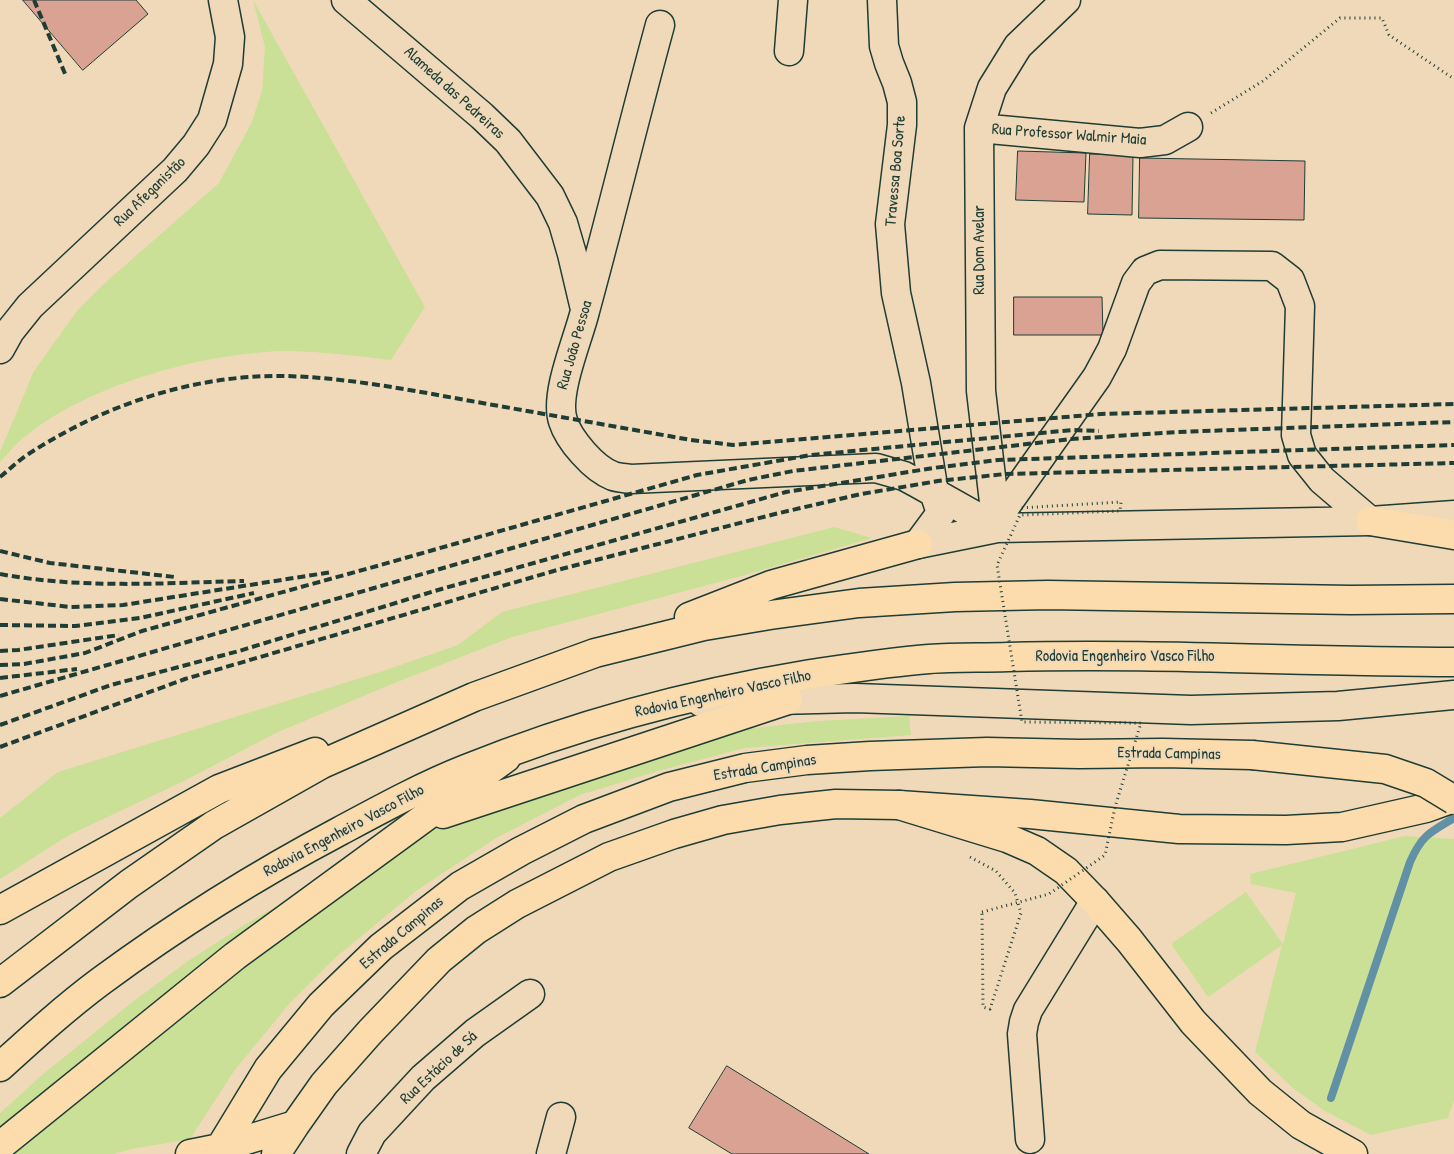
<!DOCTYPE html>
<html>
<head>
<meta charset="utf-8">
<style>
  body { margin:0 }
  canvas { display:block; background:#f0d9b9 }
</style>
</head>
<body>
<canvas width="1454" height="1154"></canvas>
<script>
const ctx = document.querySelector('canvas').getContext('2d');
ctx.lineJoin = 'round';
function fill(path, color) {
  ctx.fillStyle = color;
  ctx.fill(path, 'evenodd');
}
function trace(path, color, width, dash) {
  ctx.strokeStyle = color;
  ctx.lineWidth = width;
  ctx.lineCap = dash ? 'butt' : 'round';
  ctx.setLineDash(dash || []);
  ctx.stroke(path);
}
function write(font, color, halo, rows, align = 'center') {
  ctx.font = font + ' "Patrick Hand",sans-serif';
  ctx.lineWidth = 4;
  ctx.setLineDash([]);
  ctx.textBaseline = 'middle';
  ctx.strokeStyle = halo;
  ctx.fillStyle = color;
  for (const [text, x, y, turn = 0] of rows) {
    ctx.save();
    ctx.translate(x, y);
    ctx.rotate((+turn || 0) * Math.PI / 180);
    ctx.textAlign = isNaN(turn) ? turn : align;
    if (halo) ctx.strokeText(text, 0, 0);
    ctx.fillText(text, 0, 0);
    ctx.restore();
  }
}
const green = new Path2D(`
  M253,0L425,307L391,360C358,356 325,352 292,351C211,351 91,383 27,435C17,442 9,453 0,462V452L34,371L77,311L106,282L219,183L251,124L262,91L265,47Z
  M834,527L872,538L745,575L512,637L387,686L276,733L182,782L69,835L0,879V818L58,772L383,671L458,645L502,612Z
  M909,716L911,735L745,748L658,771L580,795L496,838L416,891L335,958L288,1005L234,1071L190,1139L131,1149L114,1154H0V1113L42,1075L135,1000L188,961L244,925L337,872L483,803L656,750L744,729L818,721Z
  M1405,836L1454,839V1100L1448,1118L1371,1135L1325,1111L1294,1089L1255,1052L1282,945L1208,997L1171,944L1246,892L1283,944L1296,893L1251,884L1250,874Z`);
const stream = new Path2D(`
  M1331,1098L1410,862C1422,835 1429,833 1454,818`);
const building = new Path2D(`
  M23,0H136L148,14L83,70Z
  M1018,151L1086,153L1084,202L1016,200Z
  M1090,154L1133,155L1132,215L1088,214Z
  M1140,158L1305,161L1304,220L1139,218Z
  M1014,297H1102L1103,335H1014Z
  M727,1066L869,1154H732L689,1128Z`);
const path = new Path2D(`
  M1211,113L1263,81L1340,18H1382L1389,35L1454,79
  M970,857L996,871L1015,893L1021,913L990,1009L983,1007L982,912`);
const minor = new Path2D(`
  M346,0L482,116L508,141L550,196L563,223L572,254L584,305
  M882,0L884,46L889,63L897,83L902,102V125L890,224L896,293L916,383L934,492L941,513L918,544
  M660,25C634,120 611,216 585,311C578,340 554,394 563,421C569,440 594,469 613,476C619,478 625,478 631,479L876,468L904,476L917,483L997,528
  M789,51L793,0
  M979,128L1140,143L1165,140L1188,127
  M0,349L10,331L30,306L175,170L196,145L212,120L228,64L230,37L223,0
  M997,528L1005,507L1097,377L1112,349L1136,283L1145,271L1160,265L1272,266L1290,280L1300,306L1296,435L1302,455L1322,480L1370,521
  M997,528L981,391L979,128L992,88L1018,46L1066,0
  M918,544L997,528L1370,521L1454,515
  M701,702L855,698L1191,710L1338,706L1454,695
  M1030,1139L1022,1034L1024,1022L1028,1010L1095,901
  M361,1154L372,1133L423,1078L475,1033L530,994
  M551,1154L561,1117`);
const major = new Path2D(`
  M443,814L788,700
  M0,1146L235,956L506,758
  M190,1154L220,1148L295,1125
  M215,1154L220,1148L268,1069L321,1005L381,947L460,886L521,851L584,819L669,787L745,768L807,760L870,756L987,752L1079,754L1163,753L1252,755
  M276,1154L295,1125L324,1084L370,1032L439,960L476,930L517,904L609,857L674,834L723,820L780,810L836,804L899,805L1007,838L1037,851L1066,871L1095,901L1129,940L1193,1022L1260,1092L1301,1125L1353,1154`);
const highway = new Path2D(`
  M1370,521L1454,535
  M689,617L771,585L918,544
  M899,805L1030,814L1179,829L1286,830L1342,827L1426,808L1454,798
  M0,910L219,789L315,752
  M0,983L129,884L214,825L322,764L474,697L595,653L704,626L770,615L859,603L955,597L1048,595L1351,600L1454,599
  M0,1067C33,1037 66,1007 101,981C177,925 257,875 340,831C381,809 423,786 466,769C575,725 690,694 805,675C846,669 888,662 929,659C955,657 982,658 1008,657C1156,653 1305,662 1454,662`);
const rail = new Path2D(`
  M34,0L66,76
  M0,477C10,469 19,460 30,453C106,404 196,374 287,376C349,378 410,390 471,401C544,414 618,427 691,440L733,445L1101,414L1454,404
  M0,551L50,563L175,577
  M0,574C80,589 164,583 244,581
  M0,599L70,607L123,605L332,572
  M0,625L75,626L140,618L254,593
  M0,651L18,650L119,635
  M0,665L24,664L85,653L142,631L377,566L697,475L811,455L1072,430L1099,431
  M0,678L77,669
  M0,696L748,480L793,471L1071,439L1177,432L1454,422
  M0,725L111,685L239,651L438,590L786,492L933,468L998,460L1454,445
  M0,747L185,679L557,570L775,514L861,494L938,481L1005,474L1454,463`);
const pathBridge = new Path2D(`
  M982,912L1049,894L1105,855L1115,807L1141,723L1022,722L997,565L1020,515L1120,511L1121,502L1019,508`);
const majorBridge = new Path2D(`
  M1252,755L1385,769L1426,783L1454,800`);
const streetNames = [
  ["Alameda das Pedreiras",454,93,42],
  ["Rua Professor Walmir Maia",1069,135,4],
  ["Travessa Boa Sorte",896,171,-85],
  ["Rua Afeganistão",150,192,-44],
  ["Rua Dom Avelar",980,250,-90],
  ["Rua João Pessoa",575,345,-74],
  ["Rodovia Engenheiro Vasco Filho",1125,657],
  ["Rodovia Engenheiro Vasco Filho",723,694,-12],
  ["Estrada Campinas",1169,754,1],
  ["Estrada Campinas",765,768,-9],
  ["Rodovia Engenheiro Vasco Filho",344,831,-28],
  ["Estrada Campinas",402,933,-40],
  ["Rua Estácio de Sá",439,1068,-43]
];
fill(green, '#c9e096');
trace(stream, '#6290a4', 8);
fill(building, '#daa293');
trace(building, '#1f3d34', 1);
trace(minor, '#1f3d34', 31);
trace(major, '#1f3d34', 31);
trace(highway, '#1f3d34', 31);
trace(path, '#1f3d34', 3, [1, 4]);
trace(minor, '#f0d9b9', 28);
trace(major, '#fcdcac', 28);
trace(highway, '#fcdcac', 28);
trace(rail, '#1f3d34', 4, [8, 4]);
trace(majorBridge, '#1f3d34', 31, []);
trace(pathBridge, '#1f3d34', 3, [1, 4]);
trace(majorBridge, '#fcdcac', 28);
write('16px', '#1f3d34', '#f0d9b9', streetNames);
</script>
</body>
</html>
